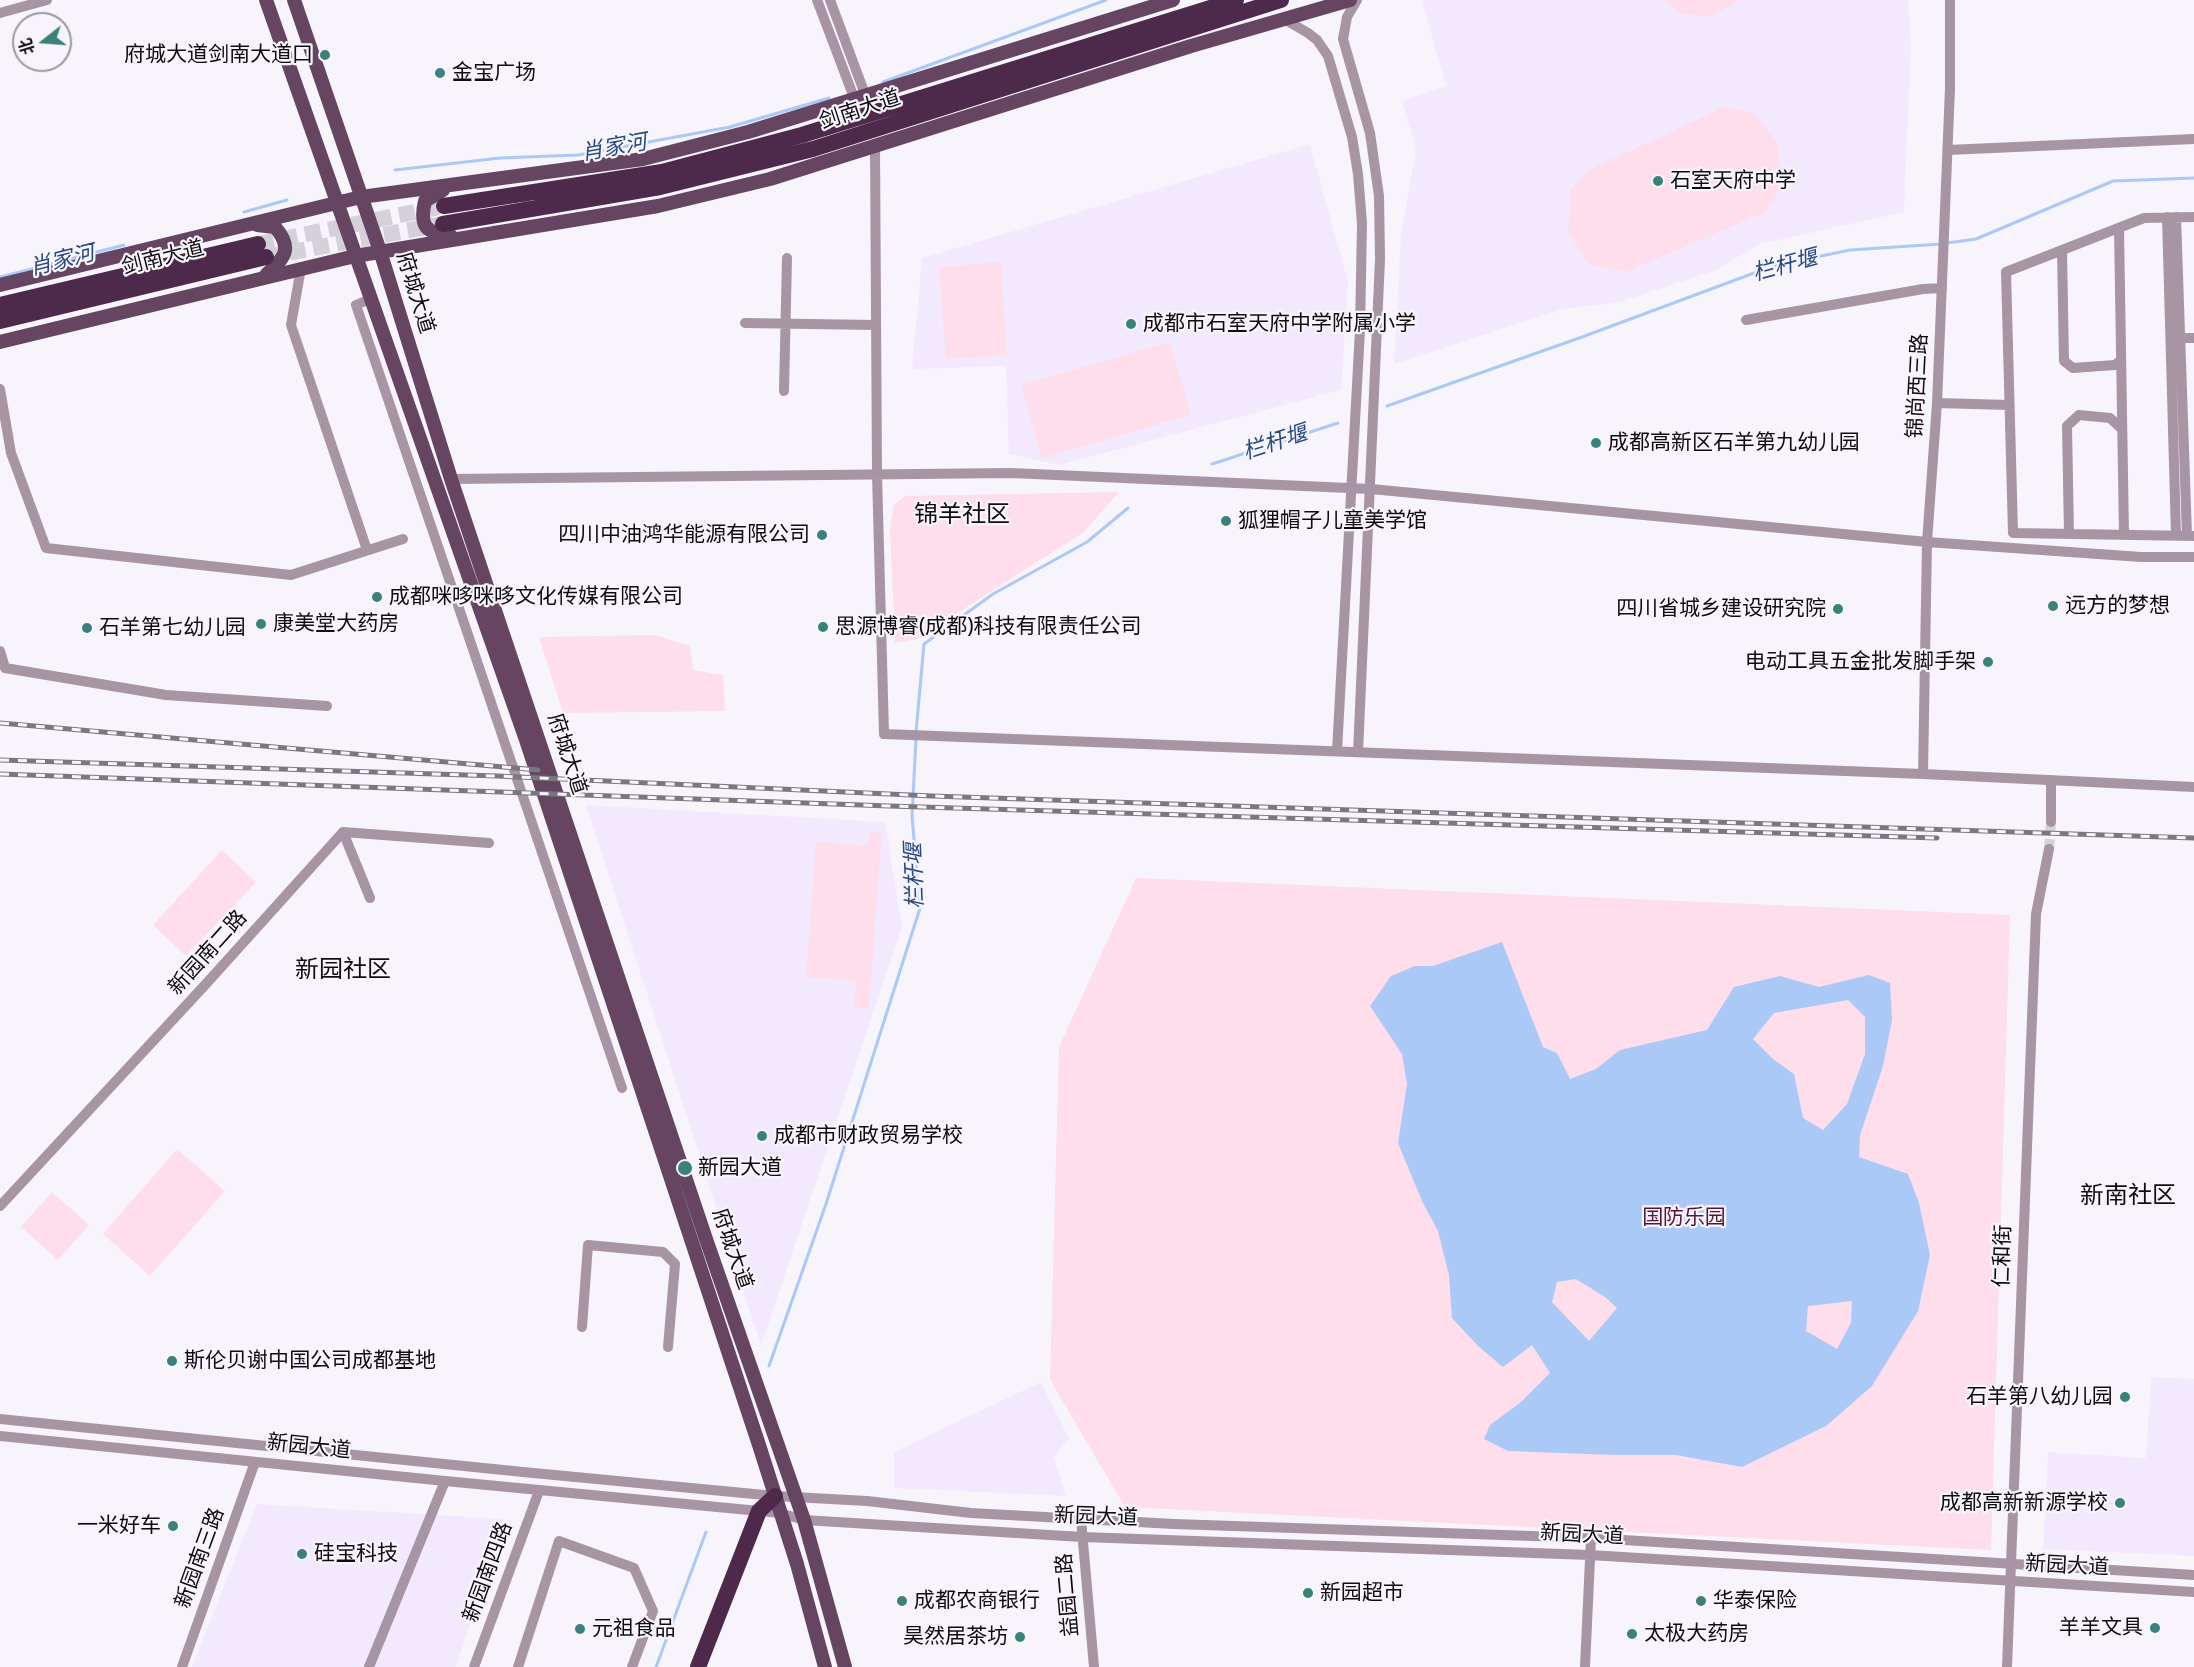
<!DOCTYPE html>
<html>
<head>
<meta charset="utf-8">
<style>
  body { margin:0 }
  #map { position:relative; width:2194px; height:1667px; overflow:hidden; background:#f8f4fc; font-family:"Noto Sans","Noto Sans SC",sans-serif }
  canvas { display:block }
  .north { position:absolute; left:12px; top:12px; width:60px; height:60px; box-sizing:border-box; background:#f8f4fc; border:2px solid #9a979e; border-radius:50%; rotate:253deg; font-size:16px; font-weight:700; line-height:24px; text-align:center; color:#0e0b11 }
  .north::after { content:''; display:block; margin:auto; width:21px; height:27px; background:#3a817b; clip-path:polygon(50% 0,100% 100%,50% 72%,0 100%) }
</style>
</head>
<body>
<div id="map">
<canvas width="2194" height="1667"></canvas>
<div class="north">北</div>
</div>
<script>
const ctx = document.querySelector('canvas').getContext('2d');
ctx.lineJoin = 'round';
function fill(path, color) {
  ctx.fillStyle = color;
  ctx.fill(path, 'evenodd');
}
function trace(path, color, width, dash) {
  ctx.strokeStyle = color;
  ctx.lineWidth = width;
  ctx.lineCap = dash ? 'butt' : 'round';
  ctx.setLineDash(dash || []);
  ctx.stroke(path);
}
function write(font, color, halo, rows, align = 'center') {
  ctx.font = font + ' "Noto Sans","Noto Sans SC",sans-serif';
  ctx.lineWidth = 4.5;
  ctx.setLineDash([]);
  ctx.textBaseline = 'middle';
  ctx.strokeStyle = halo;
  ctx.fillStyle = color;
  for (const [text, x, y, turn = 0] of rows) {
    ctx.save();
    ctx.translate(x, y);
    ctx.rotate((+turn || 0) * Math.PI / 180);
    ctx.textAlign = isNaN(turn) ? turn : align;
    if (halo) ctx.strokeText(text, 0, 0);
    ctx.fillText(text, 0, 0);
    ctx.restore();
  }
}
const built = new Path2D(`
  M1427,0H1908L1911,44L1904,212L1760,244L1716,270L1620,302L1563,309L1394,364L1401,233L1416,150L1402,101L1446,86L1422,1Z
  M1310,144L1348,282L1341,390L1059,465L1009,454L1006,366L912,369L922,258Z
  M586,805L885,822L902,927L761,1346Z
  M2151,1377L2194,1379V1556L2043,1549L2048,1452L2146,1458Z
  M1041,1382L1069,1438L1054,1457L1066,1496L894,1488V1452Z
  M257,1504L504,1519L456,1667H192Z`);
const green = new Path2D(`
  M1665,0H1740L1711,16L1680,14Z
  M1724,107L1754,113L1777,142L1782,185L1767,211L1626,272L1589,264L1568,232L1571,189L1589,170Z
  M1001,262L1007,355L946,359L939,267Z
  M1170,342L1191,415L1042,458L1021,385Z
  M1119,492L1084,532L917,639L895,643L890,529L894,505L905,496Z
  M655,635L690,646L693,670L723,675L725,711L563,713L539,637Z
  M870,831L882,832L869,1009L854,1008L856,981L806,977L816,842L868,846Z
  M222,850L256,882L186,956L153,925Z
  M1136,878L2010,915L1991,1550L1125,1507L1050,1380L1059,1047Z
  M177,1149L225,1191L150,1276L103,1234Z
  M52,1192L89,1225L58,1260L21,1227Z`);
const water = new Path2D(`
  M1502,942L1543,1047L1557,1053L1570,1079L1596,1069L1620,1050L1707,1030L1734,987L1780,976L1819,987L1869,975L1890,983L1892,1020L1883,1066L1860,1135L1859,1157L1908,1174L1919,1203L1930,1255L1918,1311L1872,1386L1826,1426L1742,1467L1676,1455H1615L1508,1451L1484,1439L1490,1425L1521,1402L1550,1373L1532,1345L1503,1367L1478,1346L1452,1318L1449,1275L1438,1231L1422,1201L1398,1143L1407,1084L1402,1054L1370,1006L1391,976L1415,966H1433ZM1848,1000L1865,1017V1054L1847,1104L1823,1130L1803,1118L1794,1074L1773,1059L1753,1039L1774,1013ZM1576,1279L1605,1297L1617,1308L1589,1341L1552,1302L1557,1282ZM1852,1301L1851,1323L1837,1349L1806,1331L1808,1306Z`);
const stream = new Path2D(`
  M883,82L1106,0
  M395,170L500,158L578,155L730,127L829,98
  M244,212L287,200
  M1947,243L1976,239L2113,181L2194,178
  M0,277L124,245
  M1387,406L1582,337L1773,266L1850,250L1941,244
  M1212,464L1338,423
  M916,732L924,644L993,594L1087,542L1128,508
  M769,1366L826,1204L920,908L912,816L916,739
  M656,1667L706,1532`);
const minorTunnel = new Path2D(`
  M2049,849L2051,822`);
const highwayTunnel = new Path2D(`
  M258,244L444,206
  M266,257L442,224`);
const minor = new Path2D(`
  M817,0L861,116
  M830,0L872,113
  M1357,0L1347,17L1343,39L1370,133L1379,196L1380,259L1358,752
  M0,13L47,0
  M1284,19L1308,33L1317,40L1328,56L1352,137L1358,174L1362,223L1360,330L1337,751
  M875,147L877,474L884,734L1923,774L2194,787
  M1948,150L2194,139
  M2167,217L2176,535
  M2176,217L2187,536
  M2194,217L2144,218L2006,272L2013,533L2194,536
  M2119,228L2124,535
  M2062,250L2064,361L2073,368L2115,365L2121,360
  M301,268L291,325L367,550
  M370,299L356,305L622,1088
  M1746,320L1923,289L1942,288
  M745,323L875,325
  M2180,338H2194
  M0,389L11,453L46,548L291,575L403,539
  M784,391L787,258
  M1937,403L2009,405
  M451,479L1011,473L1371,489L1927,542L2141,557H2194
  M2069,534L2067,426L2079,415L2110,418L2122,429
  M0,651L5,668L166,695L327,706
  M1923,774L1927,542L1937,403L1950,88V0
  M2051,822V780
  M343,832L370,898
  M0,1206L205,985L343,832L489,843
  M582,1327L588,1245L663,1252L675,1264L668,1347
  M0,1419L523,1472L775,1496L867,1501L971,1513L1174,1524L1591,1538L2194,1575
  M0,1436L445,1481L780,1513L804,1520L1082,1537L1590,1555L2194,1592
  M1081,1519L1094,1667
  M182,1667L255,1462
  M369,1667L445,1481
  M474,1667L539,1491
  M518,1667L559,1541L634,1568L653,1611L632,1667
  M1585,1667L1591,1538
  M2007,1667L2036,914L2049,849`);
const major = new Path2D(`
  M266,0L526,740L759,1445L797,1564L825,1667
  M294,0L380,251L451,479L707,1242L804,1520L845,1667
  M443,190L425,201C419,227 426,233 451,236
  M257,225L275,227C294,249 284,258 266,275
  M0,285L361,197L643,159L748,132L1173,0
  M0,342L355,256L658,206L770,179L1191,46L1350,0`);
const highway = new Path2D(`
  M444,206L662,172L802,135L1236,0
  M443,224L660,187L813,149L1281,0
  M0,305L258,244
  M0,321L266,257
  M698,1667L759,1511L775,1496`);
const rail = new Path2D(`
  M0,723L538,770
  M0,760L497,776L932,796L2194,838
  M0,774L889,806L1937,838`);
const markers = [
  [325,55,6,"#3a817b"],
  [440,73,6,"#3a817b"],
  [1658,181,6,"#3a817b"],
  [1131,324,6,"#3a817b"],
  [1596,443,6,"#3a817b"],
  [1226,521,6,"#3a817b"],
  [822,535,6,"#3a817b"],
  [377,597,6,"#3a817b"],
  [2053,606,6,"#3a817b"],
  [1838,609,6,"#3a817b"],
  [261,624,6,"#3a817b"],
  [823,627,6,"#3a817b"],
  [87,628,6,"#3a817b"],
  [1988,662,6,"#3a817b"],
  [762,1136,6,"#3a817b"],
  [685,1168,8,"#3a817b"],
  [172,1361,6,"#3a817b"],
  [2125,1397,6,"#3a817b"],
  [2120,1503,6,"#3a817b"],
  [173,1526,6,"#3a817b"],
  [302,1554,6,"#3a817b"],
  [1308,1593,6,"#3a817b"],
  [902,1601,6,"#3a817b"],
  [1701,1601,6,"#3a817b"],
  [2155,1628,6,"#3a817b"],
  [580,1629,6,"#3a817b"],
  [1632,1634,6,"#3a817b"],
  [1020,1637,6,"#3a817b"]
];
const poiNames = [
  ["府城大道剑南大道口",313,55,"right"],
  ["金宝广场",452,73],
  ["石室天府中学",1670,181],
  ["成都市石室天府中学附属小学",1143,324],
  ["成都高新区石羊第九幼儿园",1608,443],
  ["狐狸帽子儿童美学馆",1238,521],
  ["四川中油鸿华能源有限公司",810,535,"right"],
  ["成都咪哆咪哆文化传媒有限公司",389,597],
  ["远方的梦想",2065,606],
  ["四川省城乡建设研究院",1826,609,"right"],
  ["康美堂大药房",273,624],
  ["思源博睿(成都)科技有限责任公司",835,627],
  ["石羊第七幼儿园",99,628],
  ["电动工具五金批发脚手架",1976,662,"right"],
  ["成都市财政贸易学校",774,1136],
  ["新园大道",698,1168],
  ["斯伦贝谢中国公司成都基地",184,1361],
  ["石羊第八幼儿园",2113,1397,"right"],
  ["成都高新新源学校",2108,1503,"right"],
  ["一米好车",161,1526,"right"],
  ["硅宝科技",314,1554],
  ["新园超市",1320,1593],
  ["成都农商银行",914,1601],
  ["华泰保险",1713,1601],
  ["羊羊文具",2143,1628,"right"],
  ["元祖食品",592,1629],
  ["太极大药房",1644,1634],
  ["昊然居茶坊",1008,1637,"right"]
];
const streetNames = [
  ["剑南大道",860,110,-18],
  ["剑南大道",163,258,-14],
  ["府城大道",415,293,73],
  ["锦尚西三路",1918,386,-87],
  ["府城大道",567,754,72],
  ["新园南二路",208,953,-48],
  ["府城大道",732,1249,71],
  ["仁和街",2003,1256,-88],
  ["新园大道",309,1447,6],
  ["新园大道",1096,1517,2],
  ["新园大道",1582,1535,3],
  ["新园南三路",200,1558,-70],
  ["新园大道",2067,1566,3],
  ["新园南四路",488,1572,-70],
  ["益园二路",1068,1595,-95]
];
const parkNames = [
  ["国防乐园",1684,1218]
];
const waterNames = [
  ["肖家河",614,148,-10],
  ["肖家河",62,261,-14],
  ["栏杆堰",1785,266,-15],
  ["栏杆堰",1275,443,-18],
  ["栏杆堰",915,876,-92]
];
const quarterNames = [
  ["锦羊社区",962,515],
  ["新园社区",343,970],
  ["新南社区",2128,1196]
];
fill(built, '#f3e9fe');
fill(green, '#fddeea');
fill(water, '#abc9f7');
trace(stream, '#abc9f7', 3);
trace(minorTunnel, '#d5d1d9', 10, [10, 5]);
trace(highwayTunnel, '#d5d1d9', 16, [16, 8]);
trace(minor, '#a794a5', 10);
trace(major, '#654562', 14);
trace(highway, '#4d2a4b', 16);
trace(rail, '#7b777e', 5);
trace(rail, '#f8f4fc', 3, [9]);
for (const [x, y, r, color] of markers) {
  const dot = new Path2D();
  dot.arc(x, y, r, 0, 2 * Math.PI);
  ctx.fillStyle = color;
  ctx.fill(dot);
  trace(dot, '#f8f4fc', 2);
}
write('21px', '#0e0b11', '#f8f4fc', poiNames, 'left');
write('21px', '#0e0b11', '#f8f4fc', streetNames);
write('21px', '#561536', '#f8f4fc', parkNames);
write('italic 22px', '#264a81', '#f8f4fc', waterNames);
write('24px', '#0e0b11', '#f8f4fc', quarterNames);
</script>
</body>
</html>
